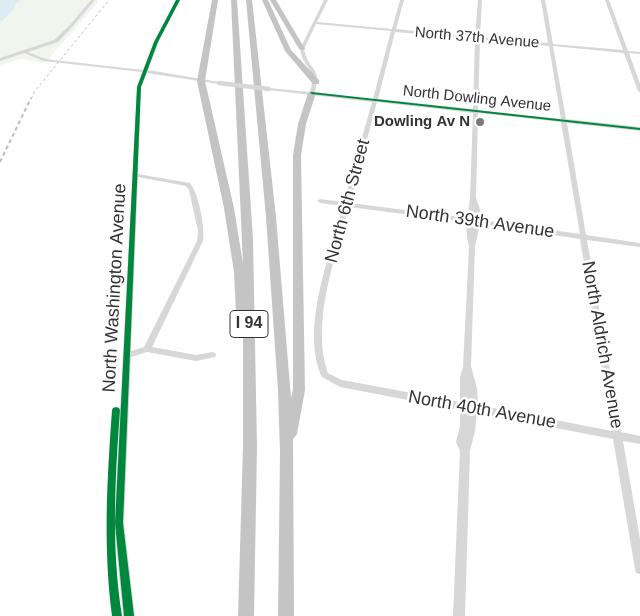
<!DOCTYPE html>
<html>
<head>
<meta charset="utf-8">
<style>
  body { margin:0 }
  canvas { display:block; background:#fff }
</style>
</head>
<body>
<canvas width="640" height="616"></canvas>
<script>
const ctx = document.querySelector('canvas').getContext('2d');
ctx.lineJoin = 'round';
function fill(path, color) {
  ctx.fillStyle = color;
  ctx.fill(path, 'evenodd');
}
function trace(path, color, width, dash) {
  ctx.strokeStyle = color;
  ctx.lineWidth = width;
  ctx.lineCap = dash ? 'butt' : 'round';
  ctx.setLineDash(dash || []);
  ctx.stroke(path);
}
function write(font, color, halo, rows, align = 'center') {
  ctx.font = font + ' Arial,sans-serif';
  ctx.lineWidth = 5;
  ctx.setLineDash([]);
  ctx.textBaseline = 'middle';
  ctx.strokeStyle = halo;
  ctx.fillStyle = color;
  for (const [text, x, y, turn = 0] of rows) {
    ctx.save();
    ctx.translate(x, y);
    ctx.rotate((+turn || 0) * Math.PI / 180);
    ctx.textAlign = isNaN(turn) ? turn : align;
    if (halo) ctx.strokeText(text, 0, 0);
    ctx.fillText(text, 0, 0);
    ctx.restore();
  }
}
const green = new Path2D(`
  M21,0H98V2L45,63L21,59L0,65V21H4L13,6Z`);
const water = new Path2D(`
  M0,0H21L14,6L15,7L3,21H0Z`);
const minor = new Path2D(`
  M91,0H95L72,27L58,42L28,52L45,59L143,70L154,42L176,0H180L158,42L148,70L219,82L221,83L219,84L147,73L141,87L138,174L190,183C199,195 205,226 203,241L152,347L196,355L212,352L215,353L216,355L215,357L196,361L147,352L131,357L124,523L135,616H123L114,523L137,87L142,72L44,61L24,53L0,61V58L54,40L70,25ZM138,177L186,186L189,190L198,231L197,241L144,347L131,351Z
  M324,0H328L317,22L392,29L400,0H404L396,29L475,37L478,0H482L480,37L548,43L541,0H545L553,44L623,50L605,0H609L628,51L640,52V54L629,53L640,84V92L638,91L624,53L553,46L566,119L640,127V131L567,123L586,235L640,243V247L587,240L621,432L640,436V444L623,441L640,539V574L636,573L635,569L613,439L477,413L475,431L470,451L465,616H453L460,451L456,442L460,426V410L340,387L322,377C300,329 330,255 343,206L320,203L317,201L320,199L344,202L372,102L269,90L267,89L269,88L310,92C318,66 303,70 300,49ZM316,24L391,31L373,99L315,92C322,66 308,71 304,49ZM395,32L475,39L473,109L378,99ZM480,40L549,46L561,119L478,110ZM377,102L473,113L470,198L467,218L350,203ZM478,113L561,122L580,234L481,220L480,209L476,198ZM349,207L466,222L467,237L469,247L463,367L460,377V402L342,380L328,373C310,324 336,255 349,207ZM480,224L580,239L612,431L478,405L477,388L471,366L475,247Z`);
const highway = new Path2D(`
  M212,0H218L205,81L234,208L243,264L231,0H237L253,239L257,447L254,616H238L243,447V317L238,316L236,313L234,272L224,208L197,81Z
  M246,0H252L276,217L291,398L293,390V155L298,124L308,93L312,91L316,93L306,124L301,155L305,390L297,434L293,439L294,616H278L280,453L278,390L266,217Z
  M262,0H268L291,50L319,80V84H313L285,51Z
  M270,0H276L305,49L304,50L299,49Z`);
const railFar1 = new Path2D(`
  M31,99L35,91L109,0`);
const rail = new Path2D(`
  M0,162L31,98`);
const minorBridge = new Path2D(`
  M219,83L269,89`);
const cycleway = new Path2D(`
  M176,0H180L158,42L141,87L123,523L134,616H124L115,523L137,87L154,42Z
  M311,92L640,128V130L312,94L310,93Z
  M116,407L119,408L120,410C115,481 111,545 122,616H112C103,545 107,481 112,410L113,408Z`);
const markers = [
  [480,122,5,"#7a7a7a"]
];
const farStreetnames = [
  ["North 37th Avenue",477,38,5],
  ["North Dowling Avenue",477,99,6]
];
const farPoinames = [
  ["Dowling Av N",470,122]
];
const shields = [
  [249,324,38]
];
const shieldNames = [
  ["I 94",249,324]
];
const streetNames = [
  ["North 6th Street",348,201,-75],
  ["North 39th Avenue",480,222,8],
  ["North Washington Avenue",115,288,-87],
  ["North Aldrich Avenue",602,345,80],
  ["North 40th Avenue",482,410,10]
];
fill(green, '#f1f5ed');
fill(water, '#ddebf3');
fill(minor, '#d7d7d7');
fill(highway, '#c4c4c4');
trace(railFar1, '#bebebe', 1, [3, 2.5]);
trace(rail, '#bebebe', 2, [4, 3]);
trace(minorBridge, '#d7d7d7', 4.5);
fill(cycleway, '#00873e');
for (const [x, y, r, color] of markers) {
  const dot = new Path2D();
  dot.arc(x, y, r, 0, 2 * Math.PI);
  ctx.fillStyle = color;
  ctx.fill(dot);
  trace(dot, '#fff', 2);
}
write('15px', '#333', '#fff', farStreetnames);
write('bold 15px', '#333', '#fff', farPoinames, 'right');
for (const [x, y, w] of shields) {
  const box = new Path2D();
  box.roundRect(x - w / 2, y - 13.5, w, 27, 4);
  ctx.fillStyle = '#fff';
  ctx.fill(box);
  trace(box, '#333', 1);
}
write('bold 16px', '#333', null, shieldNames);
write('18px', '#333', '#fff', streetNames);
</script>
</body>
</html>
